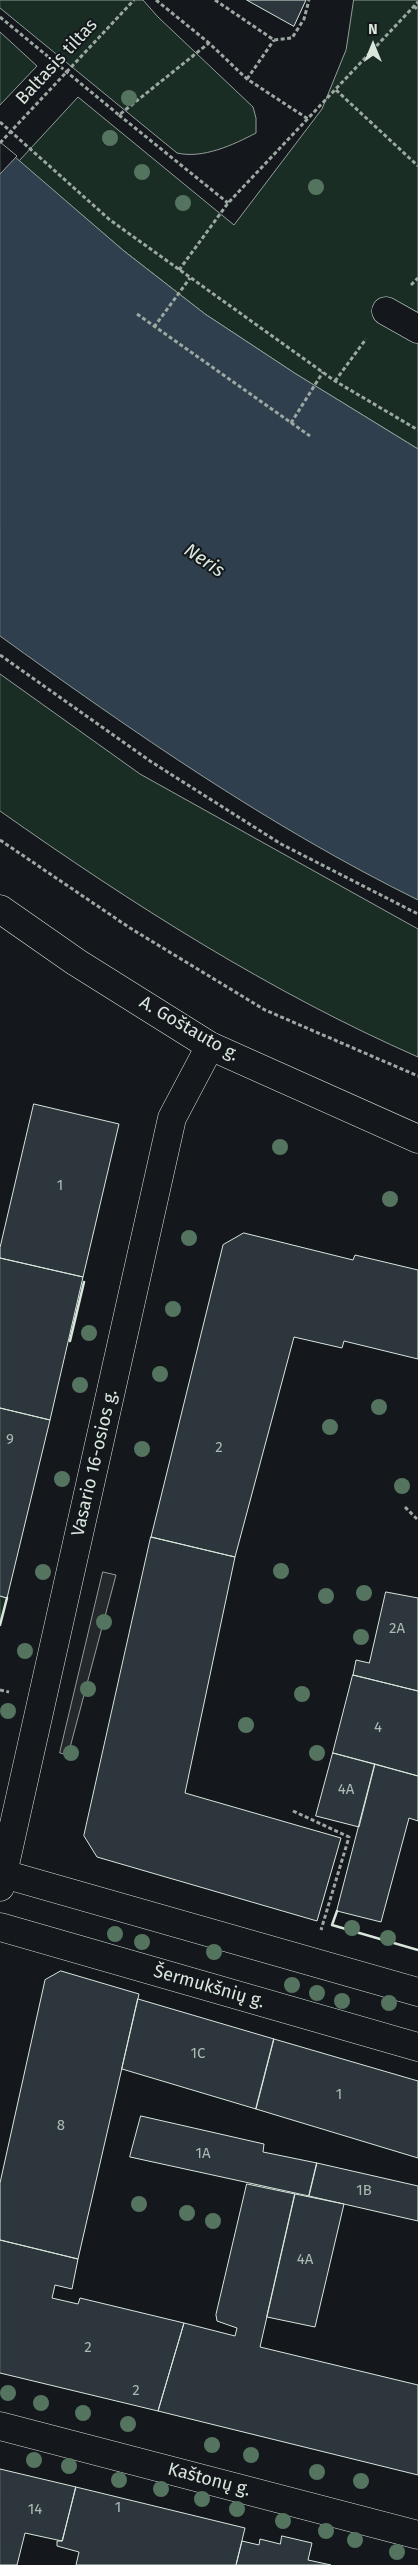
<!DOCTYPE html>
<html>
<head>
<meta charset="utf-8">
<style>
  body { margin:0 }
  #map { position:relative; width:418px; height:2565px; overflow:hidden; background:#14181c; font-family:"Fira Sans",sans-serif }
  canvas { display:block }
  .north { position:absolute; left:348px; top:20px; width:50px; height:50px; -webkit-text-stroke:4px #14181c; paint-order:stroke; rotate:0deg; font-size:14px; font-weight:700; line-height:20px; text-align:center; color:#d8e6dc }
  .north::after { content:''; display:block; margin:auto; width:18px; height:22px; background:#d8e6dc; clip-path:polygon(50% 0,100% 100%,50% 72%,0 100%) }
</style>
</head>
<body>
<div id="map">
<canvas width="418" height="2565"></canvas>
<div class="north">N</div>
</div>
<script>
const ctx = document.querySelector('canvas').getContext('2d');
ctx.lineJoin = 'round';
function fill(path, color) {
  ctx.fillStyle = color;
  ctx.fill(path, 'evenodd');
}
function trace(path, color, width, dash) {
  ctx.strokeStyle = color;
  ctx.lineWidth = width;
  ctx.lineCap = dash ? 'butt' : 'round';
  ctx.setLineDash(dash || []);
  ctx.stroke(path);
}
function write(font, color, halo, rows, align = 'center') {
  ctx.font = font + ' "Fira Sans",sans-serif';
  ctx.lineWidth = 4;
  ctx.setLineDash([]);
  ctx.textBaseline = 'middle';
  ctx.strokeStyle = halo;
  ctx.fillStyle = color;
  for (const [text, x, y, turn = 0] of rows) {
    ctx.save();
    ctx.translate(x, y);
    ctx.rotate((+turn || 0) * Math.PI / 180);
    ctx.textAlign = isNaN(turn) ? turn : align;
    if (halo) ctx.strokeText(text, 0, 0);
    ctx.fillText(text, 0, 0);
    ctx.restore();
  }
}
const green = new Path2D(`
  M0,0H143L158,17L253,107L256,118V133C233,145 203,159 177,153L0,8Z
  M354,0H418V449L296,374L205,314L124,251L19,161L78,97L234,225L322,109L346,50Z
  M0,32L37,66L0,105Z
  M0,674L140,774L418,929V1057C270,992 132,904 0,811Z
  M0,1596L7,1598L0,1625Z`);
const parking = new Path2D(`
  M103,1572L116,1575L68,1755L60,1753Z`);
const water = new Path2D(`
  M0,144L124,251L205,314L296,374L418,449V900C270,827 133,732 0,636Z`);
const pier = new Path2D(`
  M0,142L17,156L0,174Z`);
const building = new Path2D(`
  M247,0H306L294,26Z
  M34,1104L119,1124L83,1277L0,1258V1248Z
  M244,1233L353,1260L355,1255L418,1270V1359L344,1341L342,1348L294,1337L235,1557L151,1537L223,1245Z
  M0,1258L83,1277L50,1420L0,1408Z
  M0,1408L50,1420L7,1598L0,1596Z
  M151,1537L235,1557L185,1793L341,1838L317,1921L97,1857L84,1836Z
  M386,1592L418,1598V1691L353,1675L356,1660L369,1663Z
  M353,1675L418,1691V1776L333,1753Z
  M333,1753L375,1764L359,1827L316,1816Z
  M375,1764L418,1776V1821L409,1818L381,1922L337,1911Z
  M61,1971L139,1994L78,2259L0,2240V2183L45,1980Z
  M138,1999L274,2039L256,2109L122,2069Z
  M274,2039L418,2081V2158L256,2109Z
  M141,2116L264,2144L263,2152L317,2163L309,2196L130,2157Z
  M317,2163L418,2186V2221L309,2196Z
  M247,2184L295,2194L260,2347L418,2385V2475L158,2411L184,2323L235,2336L237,2328L217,2321L216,2315Z
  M295,2194L344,2204L315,2327L267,2317Z
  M0,2240L78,2259L72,2289L55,2285L52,2298L78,2304L80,2298L184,2323L158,2411L0,2373Z
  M0,2469L76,2487L62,2541L25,2533L17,2565H0Z
  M76,2487L245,2528L236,2565H76L79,2552L57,2546V2541H62Z
  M282,2536L312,2543L308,2560L331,2565H236L242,2541L259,2545L260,2539L280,2544Z`);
const path = new Path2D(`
  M156,0L209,43
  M215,0L274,40L292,38L304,19L309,0
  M414,6L418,10
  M0,17L119,115L209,43L247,79L308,119
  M247,79L274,40
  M336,90L418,166
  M119,115L228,203
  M0,122L110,220L335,381L418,430
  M179,270L228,203L418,2
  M411,285L418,278
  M137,314L310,436
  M154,327L190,278
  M335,381L366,339
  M291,423L323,372
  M0,655L150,761L281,844L418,914
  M0,840L130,928L265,1010L418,1076
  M405,1507L418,1520
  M0,1690L9,1692
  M293,1811L349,1837L321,1930`);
const street = new Path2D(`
  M386,311L418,329
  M0,1873L418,1992
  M0,1927L418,2047
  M0,2426L418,2535`);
const secondary = new Path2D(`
  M0,1887L172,1118L210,1046`);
const primary = new Path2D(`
  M0,909L76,962L210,1046L418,1139`);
const pathBridge = new Path2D(`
  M0,143L134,0`);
const wall = new Path2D(`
  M70,1341L84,1282
  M0,1625L7,1598
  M337,1911L332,1925L418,1950`);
const trees = [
  [129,98],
  [110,138],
  [142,172],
  [316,187],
  [183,203],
  [280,1147],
  [390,1199],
  [189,1238],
  [173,1309],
  [89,1333],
  [160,1374],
  [80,1385],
  [379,1407],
  [330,1427],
  [142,1449],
  [62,1479],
  [402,1486],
  [281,1571],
  [43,1572],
  [364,1593],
  [326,1596],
  [104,1622],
  [361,1637],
  [25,1651],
  [88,1689],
  [302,1694],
  [8,1711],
  [246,1725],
  [71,1753],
  [317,1753],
  [352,1928],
  [115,1934],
  [388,1938],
  [142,1942],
  [214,1952],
  [292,1985],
  [317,1993],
  [342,2001],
  [389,2003],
  [139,2204],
  [187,2213],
  [213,2221],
  [8,2393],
  [41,2403],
  [83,2413],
  [128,2424],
  [212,2445],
  [251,2455],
  [34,2460],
  [69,2466],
  [317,2472],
  [119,2480],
  [361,2481],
  [161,2489],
  [202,2499],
  [237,2509],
  [283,2521],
  [326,2531],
  [355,2540],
  [397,2552]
];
const numberNames = [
  ["1",60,1186],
  ["9",10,1440],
  ["2",219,1448],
  ["2A",397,1629],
  ["4",378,1728],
  ["4A",346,1790],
  ["1C",198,2054],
  ["1",339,2095],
  ["8",61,2126],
  ["1A",203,2154],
  ["1B",364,2191],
  ["4A",305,2260],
  ["2",88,2348],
  ["2",136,2391],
  ["1",118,2508],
  ["14",35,2510]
];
const streetNames = [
  ["Baltasis tiltas",57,62,-47],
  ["A. Goštauto g.",189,1029,30],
  ["Vasario 16-osios g.",95,1463,-77],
  ["Šermukšnių g.",209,1987,16],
  ["Kaštonų g.",209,2480,15]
];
const waterNames = [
  ["Neris",204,561,34]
];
fill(green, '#1a2d24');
trace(green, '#939e99', 1);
fill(parking, '#24282b');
trace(parking, '#939e99', 1);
fill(water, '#2f3f4d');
trace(water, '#939e99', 1);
fill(pier, '#14181c');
trace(pier, '#939e99', 1);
fill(building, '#2c363c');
trace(building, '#d8e6dc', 1);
trace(street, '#d8e6dc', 29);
trace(secondary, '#d8e6dc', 29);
trace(primary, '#d8e6dc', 29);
trace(path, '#9da8a2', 3, [4, 2.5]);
trace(street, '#14181c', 28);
trace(secondary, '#14181c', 28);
trace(primary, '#14181c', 28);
trace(pathBridge, '#9da8a2', 3, [4, 2.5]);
trace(wall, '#d8e6dc', 2.5);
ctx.fillStyle = '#55745f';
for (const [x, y] of trees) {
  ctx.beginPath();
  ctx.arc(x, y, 8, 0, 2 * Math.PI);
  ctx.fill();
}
write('15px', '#adbab4', null, numberNames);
write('18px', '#d8e6dc', '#14181c', streetNames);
write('italic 19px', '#d8e6dc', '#14181c', waterNames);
</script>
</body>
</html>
